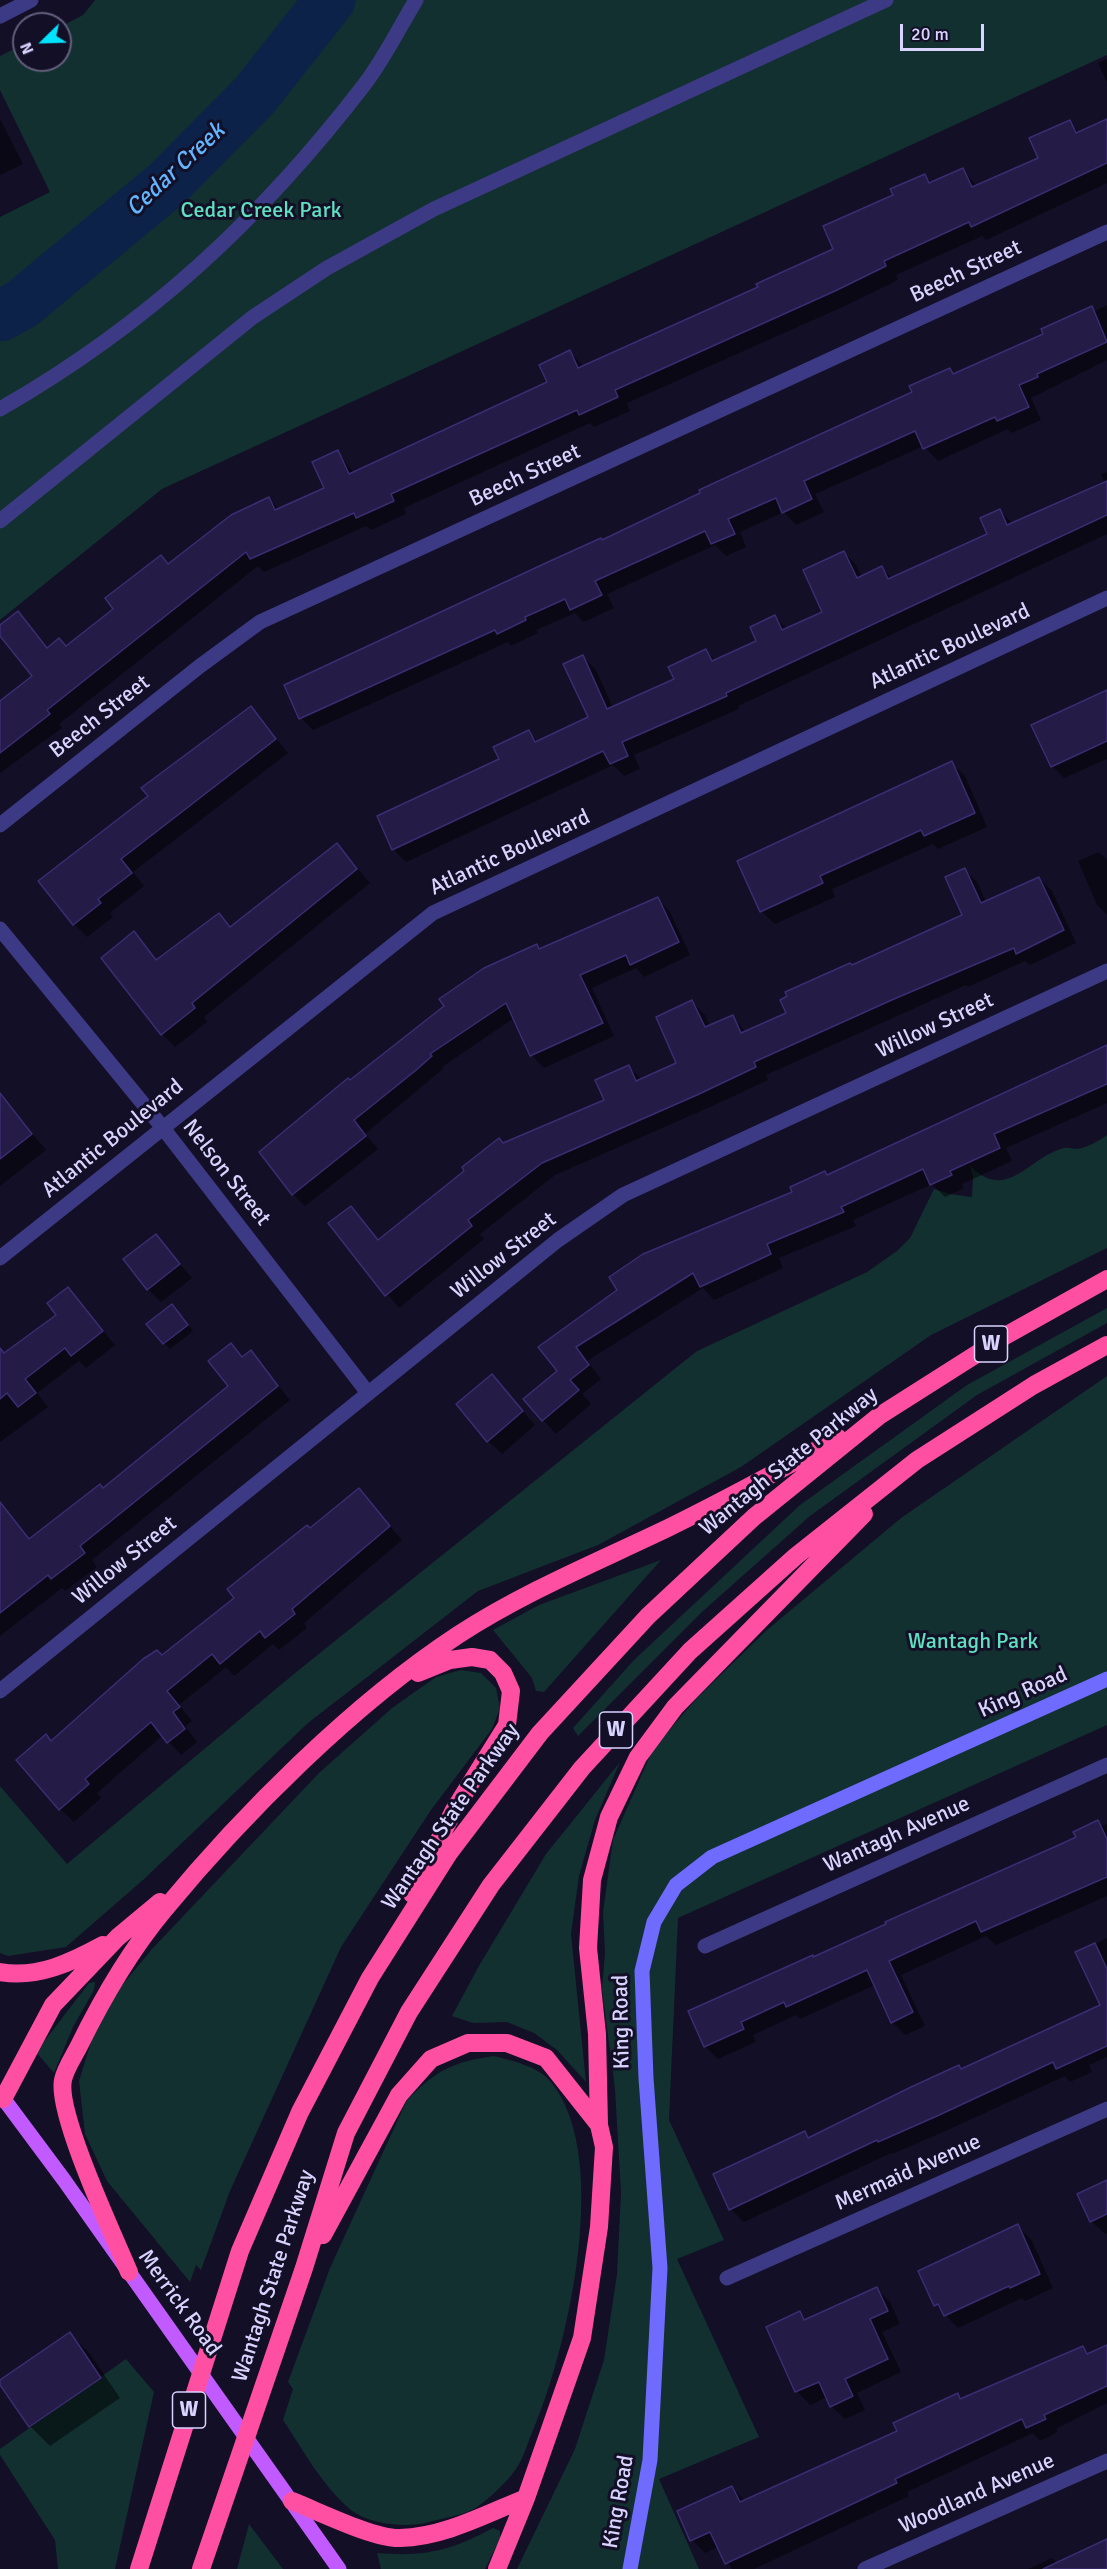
<!DOCTYPE html>
<html>
<head>
<meta charset="utf-8">
<style>
  body { margin:0 }
  #map { position:relative; width:1107px; height:2569px; overflow:hidden; background:#130f26; font-family:Signika,sans-serif }
  canvas { display:block }
  .north { position:absolute; left:12px; top:12px; width:60px; height:60px; box-sizing:border-box; background:#130f26; border:2px solid #625e7d; border-radius:50%; rotate:247deg; font-size:16px; font-weight:700; line-height:24px; text-align:center; color:#d9d4ff }
  .north::after { content:''; display:block; margin:auto; width:21px; height:27px; background:#00e5ff; clip-path:polygon(50% 0,100% 100%,50% 72%,0 100%) }
  .scale { position:absolute; left:900px; top:24px; width:84px; height:27px; box-sizing:border-box; border:3px solid #d9d4ff; border-top:0; padding-left:8px; font-size:18px; line-height:21px; white-space:nowrap; color:#d9d4ff; -webkit-text-stroke:4px #130f26; paint-order:stroke }
</style>
</head>
<body>
<div id="map">
<canvas width="1107" height="2569"></canvas>
<div class="north">N</div>
<div class="scale">20 m</div>
</div>
<script>
const ctx = document.querySelector('canvas').getContext('2d');
ctx.lineJoin = 'round';
function fill(path, color) {
  ctx.fillStyle = color;
  ctx.fill(path, 'evenodd');
}
function trace(path, color, width, dash) {
  ctx.strokeStyle = color;
  ctx.lineWidth = width;
  ctx.lineCap = dash ? 'butt' : 'round';
  ctx.setLineDash(dash || []);
  ctx.stroke(path);
}
function write(font, color, halo, rows, align = 'center') {
  ctx.font = font + ' Signika,sans-serif';
  ctx.lineWidth = 6;
  ctx.setLineDash([]);
  ctx.textBaseline = 'middle';
  ctx.strokeStyle = halo;
  ctx.fillStyle = color;
  for (const [text, x, y, turn = 0] of rows) {
    ctx.save();
    ctx.translate(x, y);
    ctx.rotate((+turn || 0) * Math.PI / 180);
    ctx.textAlign = isNaN(turn) ? turn : align;
    if (halo) ctx.strokeText(text, 0, 0);
    ctx.fillText(text, 0, 0);
    ctx.restore();
  }
}
const green = new Path2D(`
  M95,0H1107V55L162,489L0,620V217L50,192L0,90V56L24,44V60H60V27L83,15Z
  M1107,1135V1248L931,1335L741,1467L598,1545L478,1591L308,1723L143,1880L66,1947L8,1956L0,1953V1786L67,1864L295,1673L697,1351L867,1272L897,1251L910,1238L934,1189L950,1194L972,1197L973,1177L970,1166C1008,1203 1028,1157 1064,1148C1068,1147 1074,1149 1078,1149C1088,1147 1099,1141 1107,1135Z
  M1107,1308V1323L977,1395L810,1516L703,1611L578,1736L573,1728L634,1660L800,1505L967,1385Z
  M1107,1376V1725L678,1918L669,2120L724,2240L677,2259L759,2437L659,2479L699,2569H517L575,2449L604,2360L617,2274L621,2193L615,2089L602,1989L605,1953L603,1912L613,1840L653,1749L698,1697L767,1630L901,1518Z
  M661,1560L544,1692L536,1691L532,1678L493,1630L539,1605Z
  M461,1670L481,1673L496,1688L500,1708L492,1729L431,1810L341,1947L230,2191L201,2270L196,2265L190,2282L107,2181L85,2134L79,2081L100,2012L152,1949L319,1773L392,1708L436,1677Z
  M620,1762L595,1820L579,1876L571,1934L586,2082L557,2050L534,2033L507,2022L473,2023L452,2016L480,1964L546,1854Z
  M95,1982L94,1990L73,2027L54,2073L36,2052L89,1983Z
  M494,2056C513,2061 538,2066 551,2082C612,2157 568,2347 534,2428C528,2441 524,2458 516,2469C507,2482 490,2498 477,2507C465,2515 444,2518 429,2522C408,2528 370,2525 351,2510C323,2487 303,2450 283,2420L293,2389L288,2382L330,2268L407,2100C437,2070 452,2062 494,2056Z
  M126,2359L154,2392L115,2569H58L55,2540L0,2455V2449Z
  M249,2524L283,2569H237Z
  M493,2528L500,2531V2539L485,2569H381L377,2553C425,2557 450,2551 493,2528Z`);
const shadow = new Path2D(`
  M1107,59V82L1098,63Z
  M0,119L23,164L0,175Z
  M1107,121V183L986,240L982,236L896,275L898,280L849,304L627,403L630,411L594,427L590,423L404,508L406,514L371,530L366,526L264,572L258,566L59,724L62,728L0,773V703L34,676L0,633V627L18,613L49,648L66,647L115,609L161,556L169,565L269,499L280,510L326,489L337,452L354,473L549,383L570,352L584,367L760,288L835,250L895,195L925,176L932,183L962,170L977,186L1040,159L1069,122L1080,133Z
  M1107,305V360L1031,398L1041,420L1011,433L1008,429L938,461L924,446L815,494L824,512L796,525L784,512L740,532L746,547L726,556L715,545L607,594L614,608L584,622L575,613L536,630L538,633L511,646L508,642L313,730L301,718L602,542L914,393L950,370L955,375L1045,334L1092,308L1095,311Z
  M1107,472V534L738,706L739,709L634,755L640,769L624,776L613,765L406,862L393,849L501,760L529,732L538,742L590,718L583,657L596,670L613,708L676,680L706,651L716,661L758,642L775,617L787,629L824,613L844,552L856,565L862,577L882,568L892,578L989,535L1000,511L1013,524L1088,491L1087,489L1104,481L1101,474Z
  M1107,692V759L1064,778L1052,766Z
  M251,708L288,753L133,872L144,886L110,913L113,917L87,937L74,924L150,796Z
  M951,763L965,776L987,827L938,849L933,844L832,889L835,897L775,924L761,911Z
  M337,845L370,883L204,1017L207,1022L175,1047L162,1034L134,933L158,961L219,915L232,927Z
  M1099,852L1107,860V915L1097,905L1078,861Z
  M965,870L977,882L986,902L1039,878L1052,891L1076,943L1030,965L1025,961L968,987L966,985L766,1075L768,1080L710,1107L555,1175L480,1234L484,1239L399,1308L330,1224L351,1208L379,1240L504,1145L606,1100L629,1067L642,1080L678,1064L692,1002L705,1015L710,1027L732,1017L746,1032L788,1014L852,967L964,915Z
  M658,899L670,912L690,955L644,977L636,968L592,988L614,1036L544,1068L532,1055L514,1018L442,1067L443,1069L365,1134L378,1149L305,1206L293,1194L350,1082L536,945L541,950Z
  M1107,1047V1103L1006,1148L1012,1161L962,1184L964,1188L945,1197L932,1184L853,1220L856,1226L779,1258L783,1268L714,1300L703,1288L587,1361L601,1379L582,1394L591,1404L556,1434L543,1420L559,1371L540,1347L794,1193Z
  M12,1110L46,1150L0,1186V1119Z
  M156,1236L192,1278L161,1302L148,1289Z
  M68,1289L115,1345L86,1368L79,1361L37,1393L48,1407L0,1442V1359L58,1315Z
  M178,1312L193,1331L170,1349L164,1343Z
  M231,1345L244,1357L251,1352L290,1400L92,1560L97,1567L65,1591L62,1588L0,1636V1552L29,1540L104,1489L230,1386Z
  M492,1376L535,1425L502,1454L488,1441Z
  M359,1490L402,1540L304,1623L307,1628L279,1650L273,1644L234,1676L226,1667L179,1705L192,1721L185,1726L197,1742L181,1755L163,1735L97,1793L101,1798L74,1822L60,1809L52,1743L236,1598L310,1530Z
  M1098,1822L1102,1826L1107,1824V1896L996,1945L986,1936L901,1975L925,2026L905,2035L892,2022L875,1985L800,2019L796,2015L753,2035L756,2042L718,2059L705,2046L814,1959L1078,1838Z
  M1107,1938V2057L1089,2065L1092,2072L1070,2082L1065,2076L950,2129L892,2154L891,2153L744,2222L731,2209L804,2133L810,2138L959,2066L962,2070L1100,2006L1077,1953Z
  M1107,2182V2233L1105,2234L1091,2221Z
  M1017,2226L1031,2239L1053,2288L1025,2301L1022,2298L958,2328L936,2305L920,2271Z
  M877,2289L890,2302L900,2324L882,2332L901,2372L857,2393L865,2410L845,2419L831,2406L827,2397L810,2405L797,2391L768,2328L800,2313L807,2321Z
  M70,2334L90,2354L120,2398L50,2446L30,2426L0,2382Z
  M1107,2346V2403L1056,2429L1058,2432L1040,2441L1033,2433L907,2492L909,2496L754,2569H732L718,2547L705,2553L692,2540L732,2487L745,2501L899,2432L957,2395L962,2400L1083,2348L1089,2355Z
  M1107,2541V2569H1028L1052,2558L1058,2564Z`);
const river = new Path2D(`
  M0,316L22,304L167,184L255,95L330,0`);
const building = new Path2D(`
  M1107,119V163L971,227L969,222L884,261L886,266L835,291L615,390L618,397L579,415L577,410L391,494L394,501L356,518L354,513L250,559L246,552L47,710L50,714L0,753V701L32,676L0,636V625L18,611L47,648L59,638L66,646L113,609L105,598L161,555L168,564L231,515L269,497L275,510L324,488L312,462L338,450L349,474L547,382L539,365L570,350L578,368L758,287L756,284L833,249L823,226L893,195L890,189L925,174L929,183L963,168L972,187L1038,158L1029,138L1070,120L1076,133Z
  M1092,306L1107,342L1037,374L1038,377L1019,385L1029,407L997,421L995,417L923,449L915,431L804,481L812,499L782,513L776,498L728,519L735,534L711,544L705,531L595,581L602,595L570,610L565,599L525,617L526,620L497,634L495,630L299,719L284,685L548,562L601,538L602,540L700,493L699,490L912,392L909,386L950,368L953,374L1043,334L1041,329Z
  M1107,481V515L726,693L727,696L622,742L628,756L610,764L603,751L392,850L377,816L499,759L493,747L529,730L535,742L588,717L563,664L583,655L607,709L674,679L668,667L706,649L712,661L756,641L750,627L775,615L782,630L822,612L803,570L844,551L857,578L882,566L888,579L987,534L980,518L1000,509L1007,525Z
  M1107,690V741L1051,767L1031,725Z
  M251,706L276,739L121,859L132,873L98,899L101,903L73,925L38,881L148,796L141,788Z
  M952,761L975,813L924,836L921,830L820,876L823,883L760,912L737,861Z
  M337,843L357,869L192,1003L195,1008L161,1035L101,958L134,931L156,960L219,913L230,927Z
  M965,868L981,903L1039,877L1064,930L1016,954L1014,948L894,999L754,1062L756,1067L697,1095L542,1163L468,1220L472,1226L385,1296L328,1223L351,1206L378,1240L464,1171L462,1167L499,1138L503,1143L604,1100L595,1080L629,1065L636,1081L676,1063L656,1017L692,1000L705,1027L733,1015L741,1033L786,1013L780,1000L787,996L785,992L850,963L852,965L962,915L945,877Z
  M658,897L679,942L630,965L626,955L580,975L603,1023L530,1056L506,1003L430,1054L432,1056L415,1071L354,1120L366,1136L292,1195L259,1152L348,1078L350,1080L444,1006L439,999L484,968L537,944L539,949Z
  M1107,1045V1084L994,1134L1000,1148L950,1171L952,1175L930,1185L923,1169L841,1207L844,1212L767,1244L771,1254L700,1287L693,1273L576,1347L589,1365L570,1380L579,1390L542,1421L523,1399L557,1371L538,1347L617,1290L609,1277L643,1254L792,1192L790,1187L825,1171L827,1175Z
  M0,1093L32,1134L0,1159Z
  M156,1234L180,1264L147,1290L123,1259Z
  M68,1287L103,1331L71,1356L65,1348L25,1379L36,1393L18,1407L7,1393L0,1399V1348L4,1353L56,1315L47,1303Z
  M172,1304L188,1325L163,1344L146,1324Z
  M231,1343L242,1357L251,1350L278,1386L80,1546L85,1553L51,1579L48,1575L0,1613V1502L29,1539L100,1484L103,1488L228,1386L208,1361Z
  M492,1374L523,1411L487,1442L456,1404Z
  M359,1488L390,1526L292,1609L295,1614L265,1638L260,1631L220,1664L212,1654L167,1691L180,1707L173,1712L185,1729L167,1743L151,1722L85,1779L89,1784L59,1810L16,1760L46,1734L51,1741L143,1659L157,1650L162,1655L234,1598L227,1589L307,1525L310,1528Z
  M1098,1820L1107,1839V1877L981,1932L976,1921L889,1961L913,2012L891,2023L867,1970L786,2007L784,2002L741,2022L744,2029L704,2047L688,2011L813,1955V1957L886,1924L885,1922L1061,1844L1076,1837L1073,1832Z
  M1095,1943L1107,1969V2046L1056,2069L1053,2062L937,2116L878,2142L877,2140L729,2210L713,2174L805,2131L808,2138L911,2087L959,2065L961,2069L1100,2005L1075,1952Z
  M1107,2180V2214L1090,2222L1077,2194Z
  M1018,2224L1040,2274L1010,2288L1009,2286L944,2316L938,2304L934,2306L918,2271Z
  M877,2287L888,2311L870,2319L888,2359L845,2379L853,2396L830,2407L819,2382L795,2392L766,2327L800,2311L804,2320Z
  M70,2332L101,2378L29,2427L0,2385V2380Z
  M1107,2345V2386L1044,2415L1046,2419L1026,2428L1022,2419L895,2479L897,2483L725,2564L710,2532L690,2541L677,2511L732,2486L740,2502L897,2431L893,2423L958,2393L960,2399L1083,2346L1087,2354Z
  M1107,2539V2569H1043Z`);
const street = new Path2D(`
  M0,16L31,0
  M0,409C147,325 261,219 364,85C384,59 399,28 416,0
  M0,521L253,317L327,268L434,209L886,0
  M0,825L200,666L260,622L1107,232
  M0,929L163,1128L368,1393
  M0,1258L433,913L1107,598
  M0,1691L558,1240L623,1195L1107,971
  M705,1946L1107,1765
  M727,2278L1107,2109
  M865,2569L1107,2461`);
const secondary = new Path2D(`
  M630,2569L650,2460L660,2268L646,2078L642,1971L654,1922L676,1885L712,1857L1107,1679`);
const primary = new Path2D(`
  M0,2094L64,2180L339,2569`);
const highway = new Path2D(`
  M412,1894L454,1810L507,1725L511,1691L503,1673L490,1660L472,1657L450,1660L418,1673
  M0,1972C37,1979 72,1962 103,1945
  M3,2099L53,2005L118,1937L160,1902
  M323,2235L399,2095L431,2059L468,2043H507L546,2058L599,2125
  M129,2272C114,2236 56,2113 63,2080C65,2069 74,2056 79,2046C103,1997 129,1952 164,1910C244,1813 353,1704 458,1635C524,1592 597,1562 668,1528C725,1500 782,1469 838,1438
  M292,2501C318,2511 374,2539 400,2538C444,2537 486,2514 526,2498
  M139,2569L240,2251L300,2112L370,1978L449,1853L540,1733L648,1616L754,1517L879,1416L1005,1336L1107,1279
  M201,2569L304,2268L346,2133L409,2012L491,1885L582,1768L690,1651L796,1556L917,1460L1034,1385L1107,1345
  M497,2569L526,2498L582,2338L599,2227L604,2147L599,2125L597,2034L588,1948L592,1880L609,1817L638,1757L675,1707L864,1514`);
const shields = [
  [991,1344,33],
  [616,1730,33],
  [189,2410,33]
];
const shieldNames = [
  ["W",991,1344],
  ["W",616,1730],
  ["W",189,2410]
];
const parkNames = [
  ["Cedar Creek Park",261,211],
  ["Wantagh Park",973,1642]
];
const streetNames = [
  ["Beech Street",966,272,-25],
  ["Beech Street",525,476,-25],
  ["Atlantic Boulevard",950,647,-25],
  ["Beech Street",100,717,-38],
  ["Atlantic Boulevard",510,853,-25],
  ["Willow Street",935,1026,-25],
  ["Atlantic Boulevard",113,1139,-39],
  ["Nelson Street",226,1173,52],
  ["Willow Street",504,1256,-38],
  ["Wantagh State Parkway",789,1462,-39],
  ["Willow Street",125,1561,-39],
  ["King Road",1023,1693,-24],
  ["Wantagh State Parkway",451,1817,-55],
  ["Wantagh Avenue",897,1835,-24],
  ["King Road",622,2022,-91],
  ["Mermaid Avenue",908,2173,-24],
  ["Wantagh State Parkway",274,2276,-72],
  ["Merrick Road",179,2303,54],
  ["Woodland Avenue",977,2494,-24],
  ["King Road",619,2502,-80]
];
const waterNames = [
  ["Cedar Creek",176,170,-43]
];
fill(green, '#12302f');
fill(shadow, '#0007');
trace(river, '#0c2248', 51);
fill(building, '#241b47');
trace(building, '#3b2d73', 1.5);
trace(street, '#3d3a85', 15);
trace(secondary, '#6f6bff', 15);
trace(primary, '#c25bff', 15);
trace(highway, '#ff4fa3', 18);
for (const [x, y, w] of shields) {
  const box = new Path2D();
  box.roundRect(x - w / 2, y - 18, w, 36, 4.5);
  ctx.fillStyle = '#130f26';
  ctx.fill(box);
  trace(box, '#d9d4ff', 1.5);
}
write('bold 21px', '#d9d4ff', null, shieldNames);
write('22px', '#5fe0c0', '#130f26', parkNames);
write('22px', '#d9d4ff', '#130f26', streetNames);
write('italic 24px', '#62b6ff', '#130f26', waterNames);
</script>
</body>
</html>
